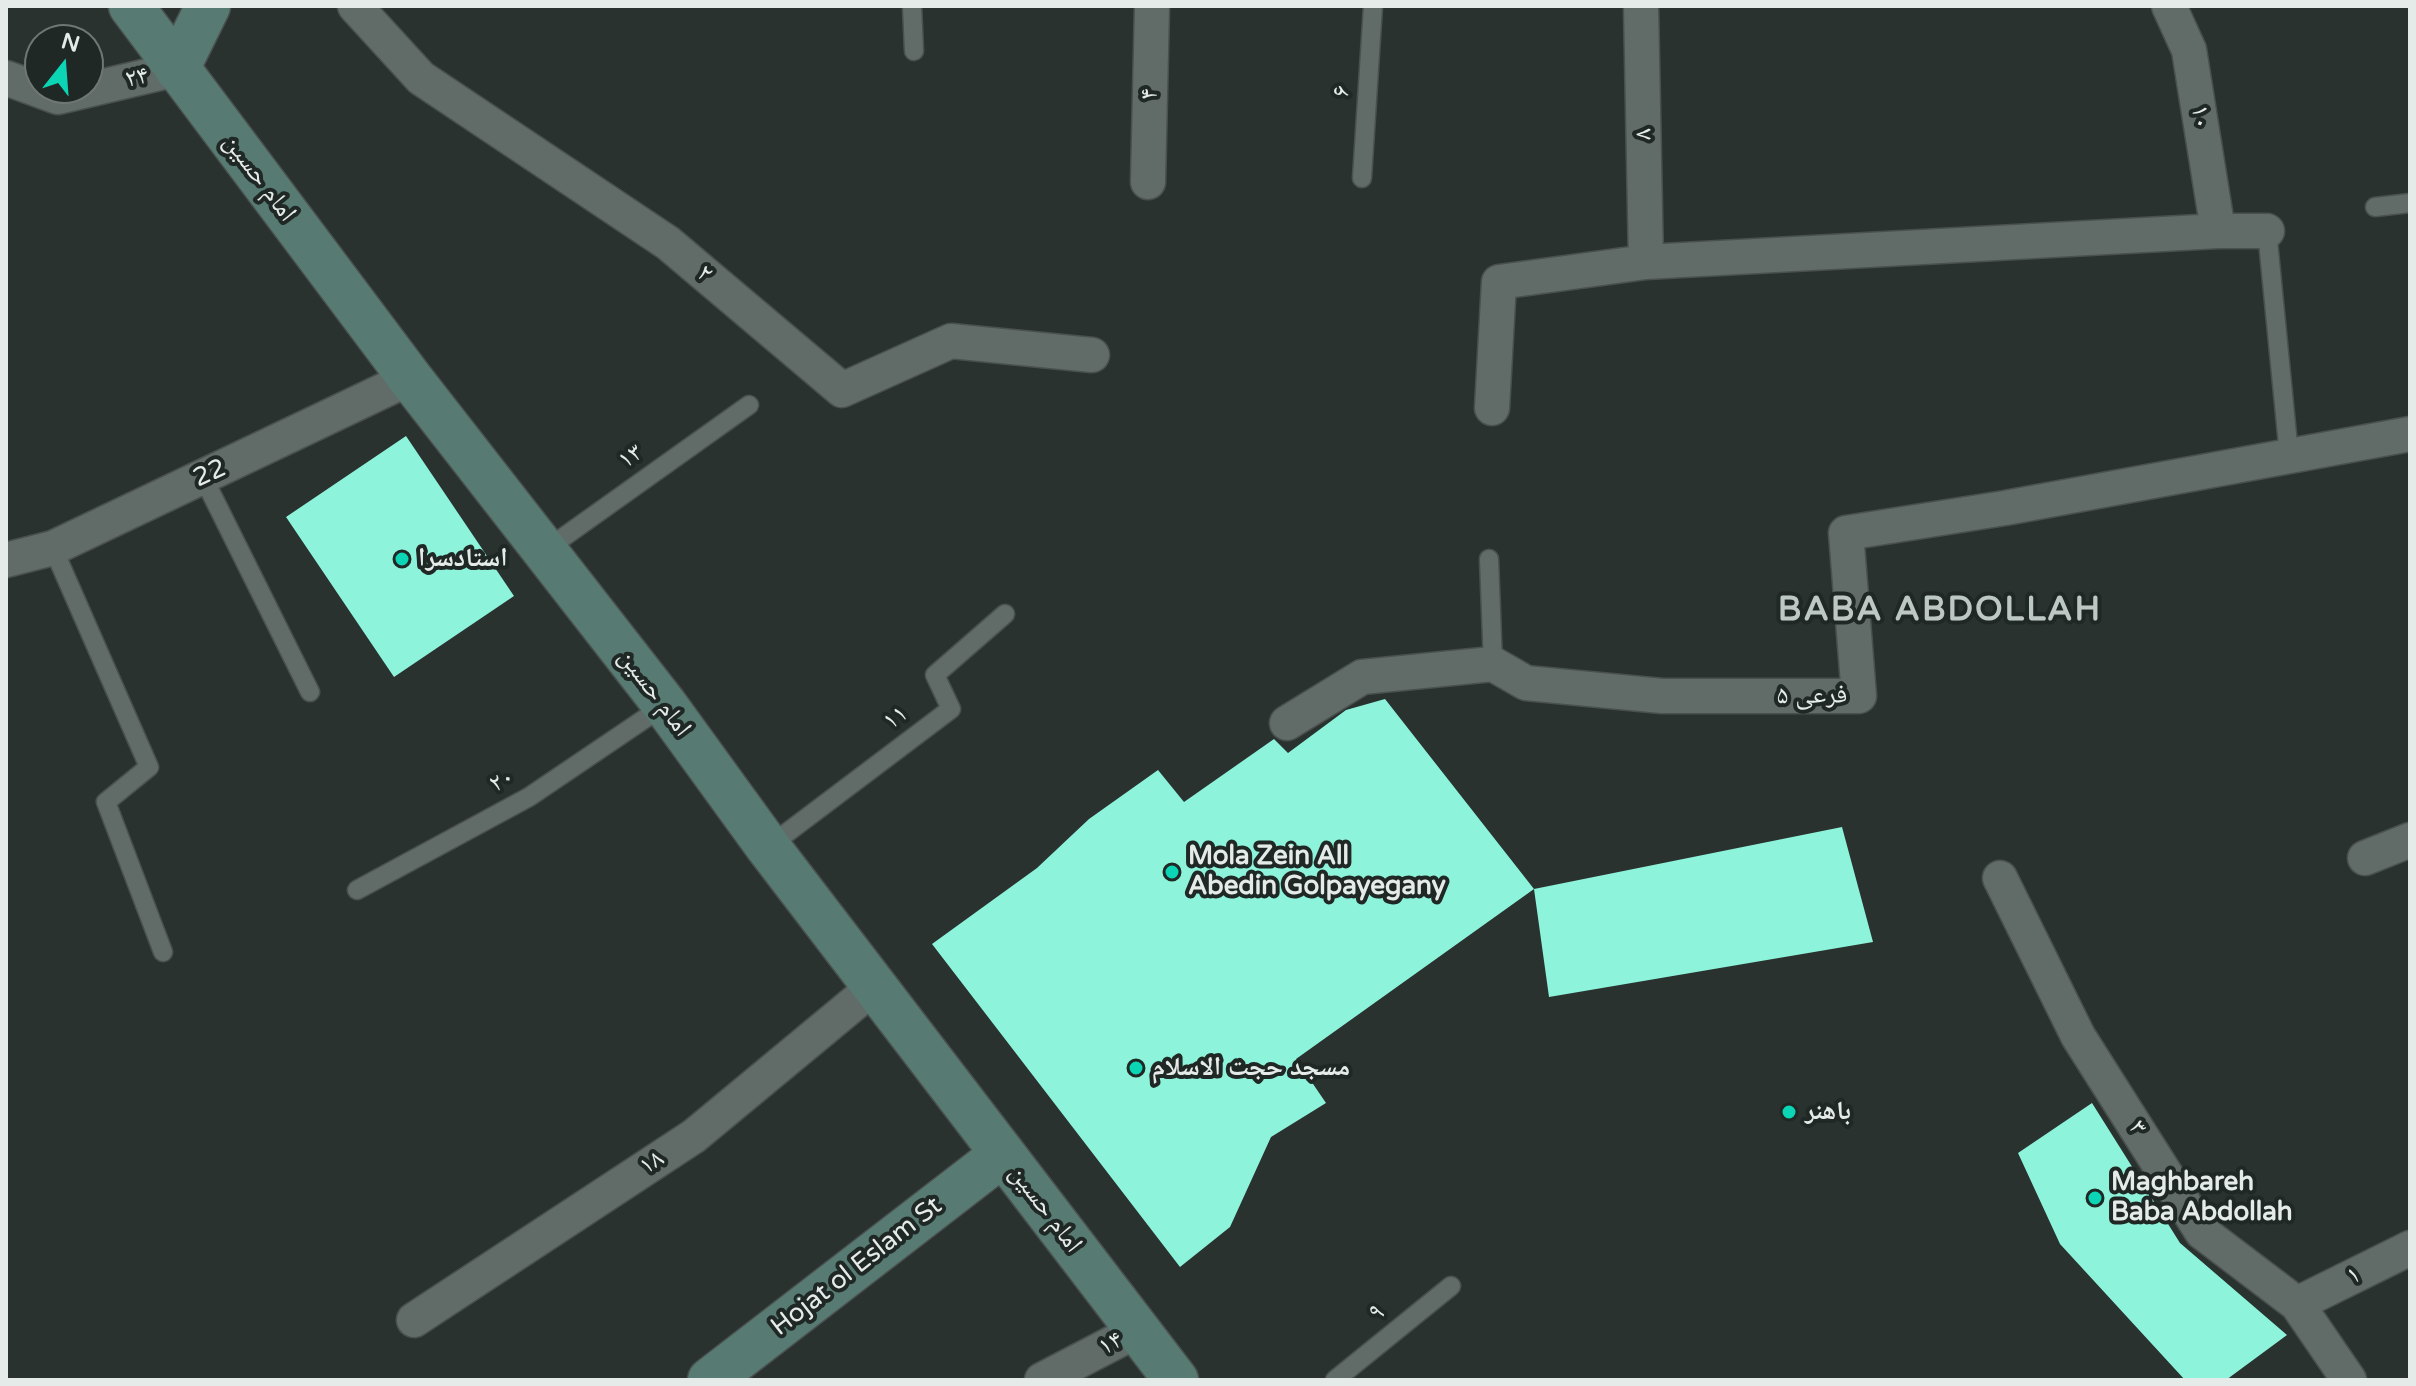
<!DOCTYPE html>
<html>
<head>
<meta charset="utf-8">
<style>
  body { margin:0 }
  #map { position:relative; width:2416px; height:1386px; overflow:hidden; background:#2a3230; font-family:"Varela Round",sans-serif }
  canvas { display:block }
  .frame { position:absolute; inset:0; border:8px solid #e5ebe9; pointer-events:none }
  .north { position:absolute; left:24px; top:24px; width:80px; height:80px; box-sizing:border-box; background:#202826; border:2px solid #6f7674; border-radius:50%; rotate:17deg; font-size:22px; font-weight:700; line-height:32px; text-align:center; color:#e5ebe9 }
  .north::after { content:''; display:block; margin:auto; width:28px; height:36px; background:#0bd5b5; clip-path:polygon(50% 0,100% 100%,50% 72%,0 100%) }
</style>
</head>
<body>
<div id="map">
<canvas width="2416" height="1386"></canvas>
<div class="frame"></div>
<div class="north">N</div>
</div>
<script>
const ctx = document.querySelector('canvas').getContext('2d');
ctx.lineJoin = 'round';
function fill(path, color) {
  ctx.fillStyle = color;
  ctx.fill(path, 'evenodd');
}
function trace(path, color, width, dash) {
  ctx.strokeStyle = color;
  ctx.lineWidth = width;
  ctx.lineCap = dash ? 'butt' : 'round';
  ctx.setLineDash(dash || []);
  ctx.stroke(path);
}
function write(font, color, halo, rows, align = 'center') {
  ctx.font = font + ' "Varela Round","Noto Naskh Arabic",sans-serif';
  ctx.lineWidth = 8;
  ctx.setLineDash([]);
  ctx.textBaseline = 'middle';
  ctx.strokeStyle = halo;
  ctx.fillStyle = color;
  for (const [text, x, y, turn = 0] of rows) {
    ctx.save();
    ctx.translate(x, y);
    ctx.rotate((+turn || 0) * Math.PI / 180);
    ctx.textAlign = isNaN(turn) ? turn : align;
    if (halo) ctx.strokeText(text, 0, 0);
    ctx.fillText(text, 0, 0);
    ctx.restore();
  }
}
const building = new Path2D(`
  M406,436L514,596L394,677L286,517Z
  M1385,699L1534,889L1296,1059L1326,1103L1271,1137L1230,1227L1180,1267L932,944L1037,868L1089,819L1158,770L1184,802L1274,739L1288,753L1346,710Z
  M1842,827L1873,942L1549,997L1534,889Z
  M2092,1103L2180,1243L2287,1335L2226,1380H2185L2060,1244L2018,1153Z`);
const lane = new Path2D(`
  M912,6L914,51
  M1362,178L1373,6
  M2375,207L2410,203
  M2267,231L2289,455
  M203,477L310,692
  M53,548L149,767L106,802L163,952
  M544,551L749,405
  M1489,559L1493,664
  M768,847L951,709L935,675L1005,614
  M357,890L529,797L665,705
  M1335,1380L1451,1286`);
const street = new Path2D(`
  M355,6L421,78L668,243L842,390L951,341L1092,355
  M1641,6L1646,262
  M2169,6L2189,50L2218,231
  M6,78L58,97L177,69
  M1148,182L1152,6
  M1492,408L1499,282L1646,262L2218,231H2267
  M6,560L53,548L410,378
  M1287,723L1362,677L1493,664L1526,683L1662,696H1859L1846,533L2005,508L2410,434
  M2365,858L2410,840
  M2000,878L2078,1036L2202,1232L2297,1304L2349,1380
  M2297,1304L2410,1248
  M414,1320L694,1136L875,986
  M1042,1380L1138,1330`);
const secondary = new Path2D(`
  M131,6L410,378L665,705L768,847L1176,1380
  M177,69L208,6
  M710,1380L1003,1154`);
const markers = [
  [402,559,8,"#0bd5b5"],
  [1172,872,8,"#0bd5b5"],
  [1136,1068,8,"#0bd5b5"],
  [1789,1112,8,"#0bd5b5"],
  [2095,1198,8,"#0bd5b5"]
];
const streetNames = [
  ["۲۴",137,78,-13],
  ["۶",1342,91,-87],
  ["۴",1150,94,-89],
  ["۱۰",2200,117,81],
  ["۸",1644,134,-91],
  ["امام حسین",259,178,53],
  ["۲",704,274,40],
  ["۱۳",631,457,-35],
  ["22",210,474,-25],
  ["امام حسین",654,693,53],
  ["فرعی ۵",1812,696,-1],
  ["۱۱",896,718,-37],
  ["۲۰",502,781,-29],
  ["۳",2137,1128,58],
  ["۱۸",652,1163,-33],
  ["امام حسین",1045,1209,53],
  ["Hojat ol Eslam St",857,1267,-38],
  ["۱",2354,1276,-26],
  ["۹",1377,1313,-39],
  ["۱۴",1111,1344,-27]
];
const poiNames = [
  ["استادسرا",418,559],
  ["Mola Zein All",1188,857],
  ["Abedin Golpayegany",1188,887],
  ["مسجد حجت الاسلام",1152,1068],
  ["باهنر",1805,1112],
  ["Maghbareh",2111,1183],
  ["Baba Abdollah",2111,1213]
];
const districtNames = [
  ["BABA ABDOLLAH",1940,611]
];
fill(building, '#8ef3db');
trace(lane, '#49504e', 21);
trace(street, '#49504e', 37);
trace(secondary, '#49504e', 47);
trace(lane, '#616b68', 18);
trace(street, '#616b68', 34);
trace(secondary, '#577b73', 44);
for (const [x, y, r, color] of markers) {
  const dot = new Path2D();
  dot.arc(x, y, r, 0, 2 * Math.PI);
  ctx.fillStyle = color;
  ctx.fill(dot);
  trace(dot, '#202826', 3);
}
write('26px', '#e5ebe9', '#202826', streetNames);
write('bold 26px', '#e5ebe9', '#202826', poiNames, 'left');
ctx.letterSpacing = '2px';
write('bold 34px', '#bdc8c5', '#202826', districtNames);
ctx.letterSpacing = '0px';
</script>
</body>
</html>
